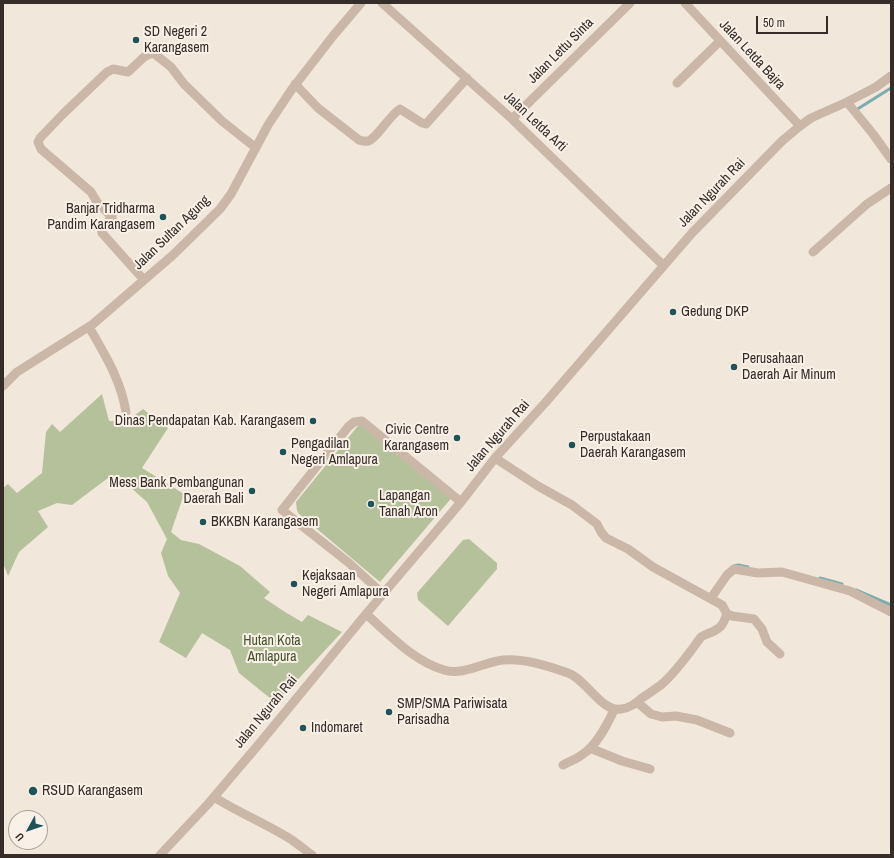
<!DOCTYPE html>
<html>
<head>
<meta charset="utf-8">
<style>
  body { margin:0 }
  #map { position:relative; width:894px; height:858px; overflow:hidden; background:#f2e7db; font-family:"Archivo Narrow",sans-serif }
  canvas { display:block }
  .frame { position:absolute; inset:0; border:4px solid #362c28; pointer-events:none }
  .north { position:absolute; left:8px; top:810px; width:40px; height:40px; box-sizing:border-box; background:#f9f1e8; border:1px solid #aba29b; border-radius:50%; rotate:230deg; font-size:11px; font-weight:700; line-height:16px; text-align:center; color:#362c28 }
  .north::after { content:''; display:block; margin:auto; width:14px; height:18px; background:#1e5357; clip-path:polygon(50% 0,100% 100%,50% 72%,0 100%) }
  .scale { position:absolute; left:756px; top:16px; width:72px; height:18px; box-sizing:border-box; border:2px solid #362c28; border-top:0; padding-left:5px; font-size:12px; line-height:14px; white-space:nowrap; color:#362c28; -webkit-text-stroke:3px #f9f1e8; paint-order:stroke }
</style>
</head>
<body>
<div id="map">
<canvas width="894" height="858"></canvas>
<div class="frame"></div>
<div class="north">U</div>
<div class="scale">50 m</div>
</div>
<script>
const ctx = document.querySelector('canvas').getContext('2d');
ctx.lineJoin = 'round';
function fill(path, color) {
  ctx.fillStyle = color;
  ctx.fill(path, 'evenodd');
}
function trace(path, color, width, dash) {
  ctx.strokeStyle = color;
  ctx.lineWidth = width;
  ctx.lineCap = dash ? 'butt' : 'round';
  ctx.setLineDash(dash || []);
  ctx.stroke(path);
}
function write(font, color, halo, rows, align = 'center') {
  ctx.font = font + ' "Archivo Narrow",sans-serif';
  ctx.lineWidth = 4;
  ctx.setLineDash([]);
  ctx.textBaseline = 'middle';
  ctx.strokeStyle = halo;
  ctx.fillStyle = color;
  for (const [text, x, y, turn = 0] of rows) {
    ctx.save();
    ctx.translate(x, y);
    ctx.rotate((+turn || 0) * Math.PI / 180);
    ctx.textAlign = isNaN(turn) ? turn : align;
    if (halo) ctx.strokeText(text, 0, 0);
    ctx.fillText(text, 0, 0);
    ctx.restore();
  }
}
const green = new Path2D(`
  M102,394L109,421H127L143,409L168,428L142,468L184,494L171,532L181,540L199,544L240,566L270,592L264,598L285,612L302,622L308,615L342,632L276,703L239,673L230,650L202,633L186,658L159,642L180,593L168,576L161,553L167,539L147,502L129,486L112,475L72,505L57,503L38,511L48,527L19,552L8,576L3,563V488L8,484L17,493L42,473L46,432L52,424L60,432Z
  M362,424L454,495L380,582L298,513L297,510L296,502L357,427Z
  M469,539L497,563V569L448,626L418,600L417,593L463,540Z`);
const stream = new Path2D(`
  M856,110L891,88
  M734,566L738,565L748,567
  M820,578L842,584
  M856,590L891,605`);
const minor = new Path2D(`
  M382,3L512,119L663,265
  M685,3L800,126
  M677,83L720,41
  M295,84L318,108L359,140C362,141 365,142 368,141C376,139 390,115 400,109L422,123L426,124L467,78
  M847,102L873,134L891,159
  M512,119L630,3
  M813,252L867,204L891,188
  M144,280L102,233L101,229L112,217L97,202L91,192L41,149L38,142L40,138L63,114L107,72L113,69L128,72L144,57L152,53L156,55L171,67L184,84L222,121L256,148
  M89,327C105,355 121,380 126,412
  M3,386L17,372L93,324L173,255L220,209L231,194L268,125L292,89L333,36L361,3
  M495,458L538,486L572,505L597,524L601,532L606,538L628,549L653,567L722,605L727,614L732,616L754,619L762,629L767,642L780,654
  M383,594L349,563L282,510L348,427L354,422L362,421L461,502
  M711,598L727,575L734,569L758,573L782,572L850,591L891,612
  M366,614C389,634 413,661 444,670C463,676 484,662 503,660C524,658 548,666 568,673C586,679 602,713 621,709C630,708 636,703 642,698C649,693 656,689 662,684C677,671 689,653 701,637C707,633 716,632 721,626C724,623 725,618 727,614
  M637,702L651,714L662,717L676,716L697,720L730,733
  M590,748L622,761L650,769
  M563,765C570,761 577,759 583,754C597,745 607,725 614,710
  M214,797C239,813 267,824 292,840C299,845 305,850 312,855
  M160,855L208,804L259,744L366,614L461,502L495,458L545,403L692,233L782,141L800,126L811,118L847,102L876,87L891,76`);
const markers = [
  [136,40,4,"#1e5357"],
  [163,217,4,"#1e5357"],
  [673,312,4,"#1e5357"],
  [734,367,4,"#1e5357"],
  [313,421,4,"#1e5357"],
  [457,438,4,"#1e5357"],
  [572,445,4,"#1e5357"],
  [283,452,4,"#1e5357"],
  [252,491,4,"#1e5357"],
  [371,504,4,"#1e5357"],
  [203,522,4,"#1e5357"],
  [294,584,4,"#1e5357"],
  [389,712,4,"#1e5357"],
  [303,728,4,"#1e5357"],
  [33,791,5,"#1e5357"]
];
const poiNames = [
  ["SD Negeri 2",144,32],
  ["Karangasem",144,48],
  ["Banjar Tridharma",155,209,"right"],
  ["Pandim Karangasem",155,225,"right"],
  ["Gedung DKP",681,312],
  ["Perusahaan",742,359],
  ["Daerah Air Minum",742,375],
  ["Dinas Pendapatan Kab. Karangasem",305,421,"right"],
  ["Civic Centre",449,430,"right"],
  ["Karangasem",449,446,"right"],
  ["Perpustakaan",580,437],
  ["Daerah Karangasem",580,453],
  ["Pengadilan",291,444],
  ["Negeri Amlapura",291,460],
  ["Mess Bank Pembangunan",244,483,"right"],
  ["Daerah Bali",244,499,"right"],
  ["Lapangan",379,496],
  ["Tanah Aron",379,512],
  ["BKKBN Karangasem",211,522],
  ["Kejaksaan",302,576],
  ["Negeri Amlapura",302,592],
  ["SMP/SMA Pariwisata",397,704],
  ["Parisadha",397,720],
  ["Indomaret",311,728],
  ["RSUD Karangasem",42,791]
];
const streetNames = [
  ["Jalan Lettu Sinta",561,51,-45],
  ["Jalan Letda Bajra",752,55,47],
  ["Jalan Letda Arti",535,122,43],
  ["Jalan Ngurah Rai",712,193,-46],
  ["Jalan Sultan Agung",172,233,-44],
  ["Jalan Ngurah Rai",498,436,-49],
  ["Jalan Ngurah Rai",266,712,-50]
];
const parkNames = [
  ["Hutan Kota",272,641],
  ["Amlapura",272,657]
];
fill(green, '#b4c19b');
trace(stream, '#7bacae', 3);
trace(minor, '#cab7a7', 9);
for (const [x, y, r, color] of markers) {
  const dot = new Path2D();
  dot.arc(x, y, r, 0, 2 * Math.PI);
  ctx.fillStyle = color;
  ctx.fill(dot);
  trace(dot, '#f9f1e8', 1.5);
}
write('14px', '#362c28', '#f9f1e8', poiNames, 'left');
write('14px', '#362c28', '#f9f1e8', streetNames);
write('14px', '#45542c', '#f9f1e8', parkNames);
</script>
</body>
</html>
